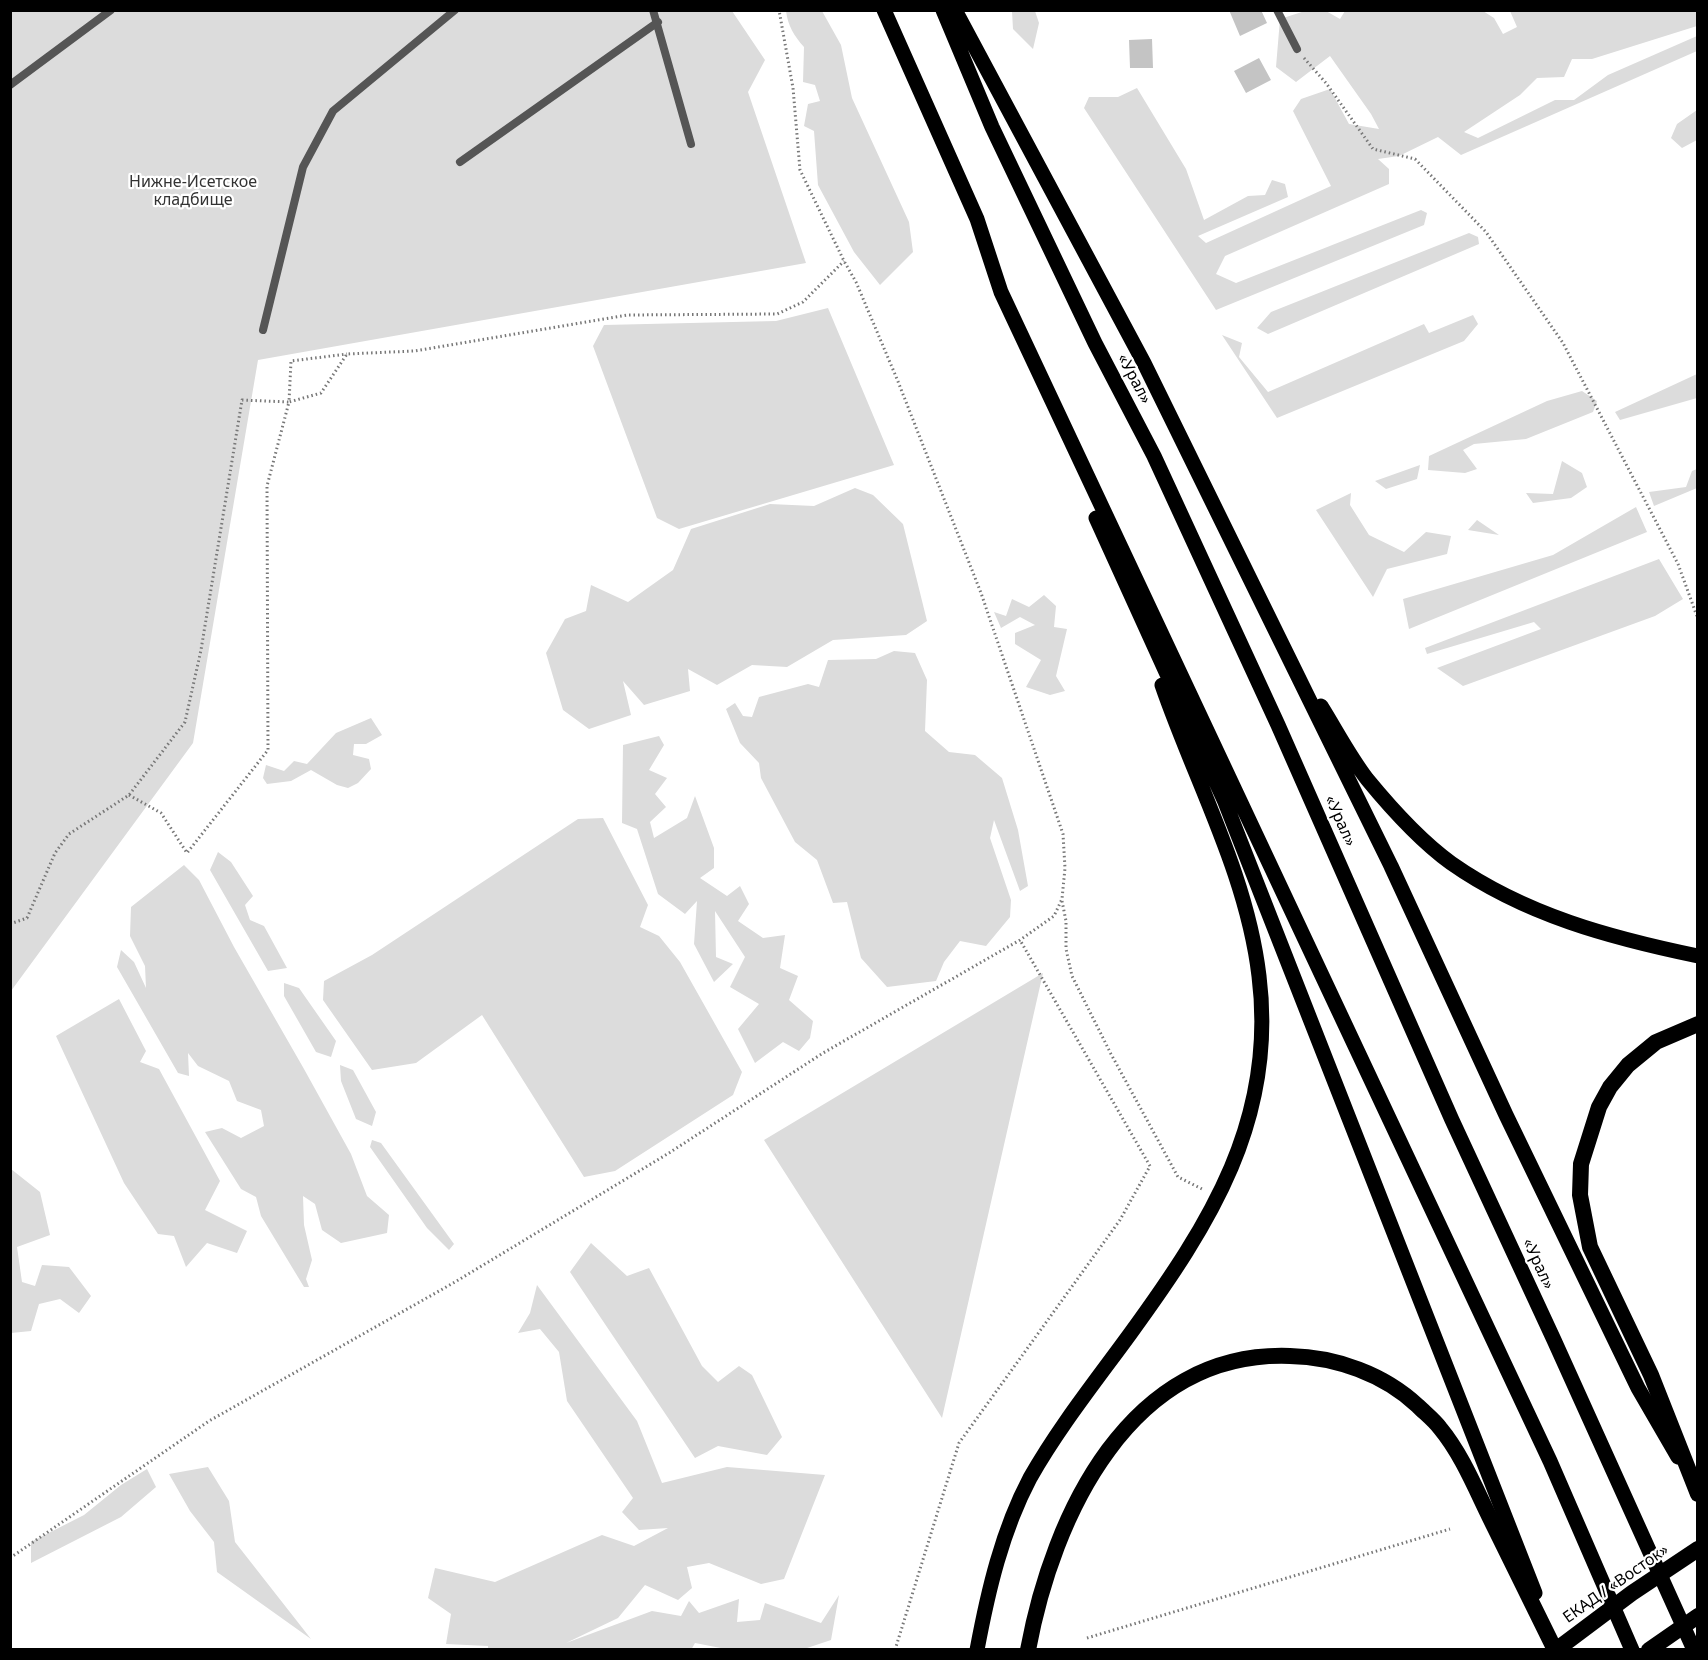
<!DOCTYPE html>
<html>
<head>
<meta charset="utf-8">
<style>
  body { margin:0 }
  #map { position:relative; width:1708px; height:1660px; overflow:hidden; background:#fff; font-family:"Noto Sans",sans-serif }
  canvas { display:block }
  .frame { position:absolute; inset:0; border:12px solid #000; pointer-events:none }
</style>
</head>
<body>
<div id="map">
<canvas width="1708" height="1660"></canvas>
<div class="frame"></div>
</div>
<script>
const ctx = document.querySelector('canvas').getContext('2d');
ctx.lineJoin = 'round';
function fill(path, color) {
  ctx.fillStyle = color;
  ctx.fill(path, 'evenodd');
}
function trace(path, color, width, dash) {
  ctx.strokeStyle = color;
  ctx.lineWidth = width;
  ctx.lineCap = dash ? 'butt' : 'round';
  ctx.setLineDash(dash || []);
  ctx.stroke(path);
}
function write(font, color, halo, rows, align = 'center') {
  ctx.font = font + ' "Noto Sans",sans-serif';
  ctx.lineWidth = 4.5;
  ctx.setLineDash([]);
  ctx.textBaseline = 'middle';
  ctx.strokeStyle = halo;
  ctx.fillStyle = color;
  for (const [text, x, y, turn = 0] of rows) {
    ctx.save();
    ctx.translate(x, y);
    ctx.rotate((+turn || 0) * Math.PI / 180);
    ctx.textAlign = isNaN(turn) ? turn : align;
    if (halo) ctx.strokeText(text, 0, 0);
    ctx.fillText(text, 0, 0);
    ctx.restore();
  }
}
const green = new Path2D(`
  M1308,10L1326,11L1340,19L1345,11H1483L1494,18L1503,34L1517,27L1510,11H1697V26L1592,59H1572L1564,77L1537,78L1520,95L1464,132L1478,138L1555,100H1574L1608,75L1697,36V51L1461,155L1438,137L1399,156L1378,159L1389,169V184L1225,256L1216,274L1236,283L1421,210L1427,213L1424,225L1216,310L1084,108L1089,97H1118L1137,88L1186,169L1204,220L1248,196L1265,195L1272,180L1285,184L1288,197L1198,236L1206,243L1331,186L1293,111L1301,99L1330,89L1349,124L1379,129L1371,114L1330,56L1296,82L1276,67L1280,19Z
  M10,11H732L765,60L748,92L806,263L258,360L193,743L11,991Z
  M786,11H822L841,45L852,98L909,222L913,252L880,285L854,252L818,185L814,131L804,126L808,104L820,101L815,85L803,82L804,47C794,36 788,26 786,11Z
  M1012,11H1035L1039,23L1033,49L1013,29Z
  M1697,110V140L1682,148L1671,138L1677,124Z
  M1469,233L1478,237L1479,244L1268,334L1257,328L1271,312Z
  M828,308L894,465L679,529L657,518L593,346L604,325L776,321Z
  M1473,315L1478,324L1464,341L1277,418L1222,335L1242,343L1239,357L1268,392L1424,324L1429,333Z
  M1697,374V398L1620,420L1615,412Z
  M1582,391L1597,401L1593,412L1526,439L1474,444L1463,450L1477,469L1465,473L1428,470L1429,456L1547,401Z
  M1562,461L1582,473L1587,487L1571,498L1533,503L1526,493L1553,494Z
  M1420,465L1417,479L1386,489L1375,481Z
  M1697,469V488L1654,506L1649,492L1686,487L1692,471Z
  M855,488L873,495L903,524L927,621L906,635L833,640L787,667L752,665L717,685L688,669L690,691L644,705L623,681L631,715L589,729L563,710L546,653L565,619L586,611L591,585L628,602L673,570L691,529L770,504L814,506Z
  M1351,493L1350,505L1369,535L1404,552L1426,532L1451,536L1447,554L1387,569L1373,597L1316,510Z
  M1636,507L1647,532L1409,629L1403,599L1553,555Z
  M1477,520L1499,535L1468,530Z
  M1659,559L1683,599L1655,616L1463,686L1437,668L1541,629L1534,622L1427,654L1425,648Z
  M1044,595L1056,606L1054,627L1067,629L1056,676L1065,691L1050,695L1026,687L1041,660L1015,644V633L1035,625L1020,617L1001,628L994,612L1006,616L1012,599L1029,607Z
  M894,651L915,653L927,680L925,731L949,752L975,755L1002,778L1018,830L1028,886L1020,891L994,820L990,838L1011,900L1010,917L986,946L960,941L944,962L936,981L887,987L861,958L847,902L833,903L817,860L795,842L761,778L759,763L740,743L726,709L735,703L743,716L752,717L759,697L808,684L819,687L828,660L876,659Z
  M371,718L382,735L366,744H354L353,755L369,759L371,769L358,783L348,788L337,785L311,770L291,781L267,784L263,778L266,765L284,771L294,761L307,764L336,733Z
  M659,736L664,745L649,770L667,778L655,794L666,807L650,822L654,838L687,818L695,796L714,848V868L700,878L727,896L740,886L749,904L738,921L763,938L785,935L780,968L798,976L789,1000L813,1021L810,1038L799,1051L783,1042L755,1063L738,1029L759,1004L730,987L745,957L715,911L716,957L733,964L714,982L694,944L697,901L685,914L658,894L637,829L622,823L623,745Z
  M603,818L648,905L640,927L659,936L680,962L742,1072L733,1095L615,1171L584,1177L482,1015L416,1063L372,1070L323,1000L324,981L372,955L578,819Z
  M218,852L231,862L253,896L245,905L250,920L264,926L287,968L268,971L210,870Z
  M184,865L199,880L234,947L304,1069L351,1154L367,1196L389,1215L387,1233L341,1243L322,1230L315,1204L303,1196L304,1225L312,1260L306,1279L309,1287H304L261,1216L256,1197L241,1189L205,1132L222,1128L241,1138L264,1126L261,1110L237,1101L229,1081L198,1066L188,1053L189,1076L178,1073L117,967L121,950L134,962L146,988L145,966L130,936L131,907Z
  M1043,973L942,1418L764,1140Z
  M284,983L299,988L336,1041L331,1057L316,1052L284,996Z
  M119,999L146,1051L140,1062L159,1069L220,1181L205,1210L247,1231L237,1253L207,1243L186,1267L174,1236L158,1234L124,1183L56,1036Z
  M340,1065L353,1070L376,1112L372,1126L356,1119L341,1081Z
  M372,1140L381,1143L454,1244L449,1250L427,1228L370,1147Z
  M11,1169L40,1192L50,1235L17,1247L22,1282L35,1286L42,1265L69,1267L91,1296L79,1313L60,1299L39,1304L31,1331L11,1333Z
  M591,1243L627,1276L649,1268L702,1366L718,1382L739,1366L752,1375L782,1437L767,1455L718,1446L695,1458L570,1272Z
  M537,1285L637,1421L662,1483L727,1467L825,1475L784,1579L761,1584L709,1563L687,1567L692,1588L678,1600L645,1585L618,1618L566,1643L652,1611L681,1616L689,1601L699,1613L739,1599L737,1622L760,1620L765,1603L821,1623L839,1595L831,1640L801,1650L726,1649L695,1643L691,1650H488V1646L446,1644L451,1614L428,1598L435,1568L495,1582L602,1535L634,1546L668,1528L639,1530L622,1512L633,1498L567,1401L559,1352L540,1329L518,1333L530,1313Z
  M208,1467L229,1501L235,1542L311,1639L217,1572L214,1542L190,1511L169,1474Z
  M147,1469L156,1487L121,1517L31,1563V1542L84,1515L121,1485Z`);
const building = new Path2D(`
  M1229,10H1261L1267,23L1240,36Z
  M1152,39L1153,68H1130L1129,40Z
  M1259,58L1271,80L1246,93L1234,71Z`);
const path = new Path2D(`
  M1304,58L1326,83L1373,149L1415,159L1486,232L1563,343L1678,564L1698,619
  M129,795L161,813L187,853L268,750L267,486L289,402L321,393L347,354L414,351L628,315L777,314L803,302L844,261
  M1062,901L1066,921V949L1072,976L1111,1054L1178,1177L1204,1190
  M10,924L27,918L55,853L69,834L129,795L185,722L201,650L242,400L289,402L291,361L347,354
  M10,1558L209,1421L455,1282L669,1153L823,1053L1020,940L1054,916L1062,899L1065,868L1063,834L981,593L897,379L856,282L844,261L800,170L793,88L779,10
  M1087,1638L1450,1529
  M895,1650L959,1443L1120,1220L1150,1166L1020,940`);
const service = new Path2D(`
  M653,10L691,144
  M1277,10L1297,49
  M10,85L111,10
  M460,162L658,22
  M263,330L303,167L333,111L455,10`);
const primary = new Path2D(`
  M884,10L977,219L1001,292L1550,1461L1632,1650
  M943,10L992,127L1095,343L1154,456L1278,725L1452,1120L1554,1340L1694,1650
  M955,10L1144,363L1391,866L1506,1115L1638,1388L1678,1457
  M1096,518L1225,802L1535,1593
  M1321,706C1336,730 1350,757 1367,779C1390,807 1422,842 1451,863C1525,915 1611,938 1698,956
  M977,1650C988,1591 1002,1531 1030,1478C1059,1427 1095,1382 1130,1334C1210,1224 1277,1119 1259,976C1247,874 1195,781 1162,685`);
const trunk = new Path2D(`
  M1698,1024L1656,1042L1628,1065L1610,1087L1599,1107L1581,1164L1580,1195L1590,1247L1651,1375L1698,1494
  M1028,1650C1053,1515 1130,1350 1290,1356C1336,1357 1384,1374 1418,1406C1425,1413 1434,1420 1440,1428C1464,1457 1478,1495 1495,1528C1515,1568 1535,1609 1555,1650
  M1556,1650L1632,1593L1698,1549
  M1649,1650L1698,1616`);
const parkNames = [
  ["Нижне-Исетское",193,182],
  ["кладбище",193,200]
];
const streetNames = [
  ["«Урал»",1134,379,62],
  ["«Урал»",1340,821,66],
  ["«Урал»",1538,1264,65],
  ["ЕКАД / «Восток»",1616,1584,-35]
];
fill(green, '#dcdcdc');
fill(building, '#c4c4c4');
trace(path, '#777', 3, [1.5, 3]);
trace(service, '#555', 8);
trace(primary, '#000', 15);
trace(trunk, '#000', 16);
write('16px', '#333', '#fff', parkNames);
write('16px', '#000', '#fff', streetNames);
</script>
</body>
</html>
